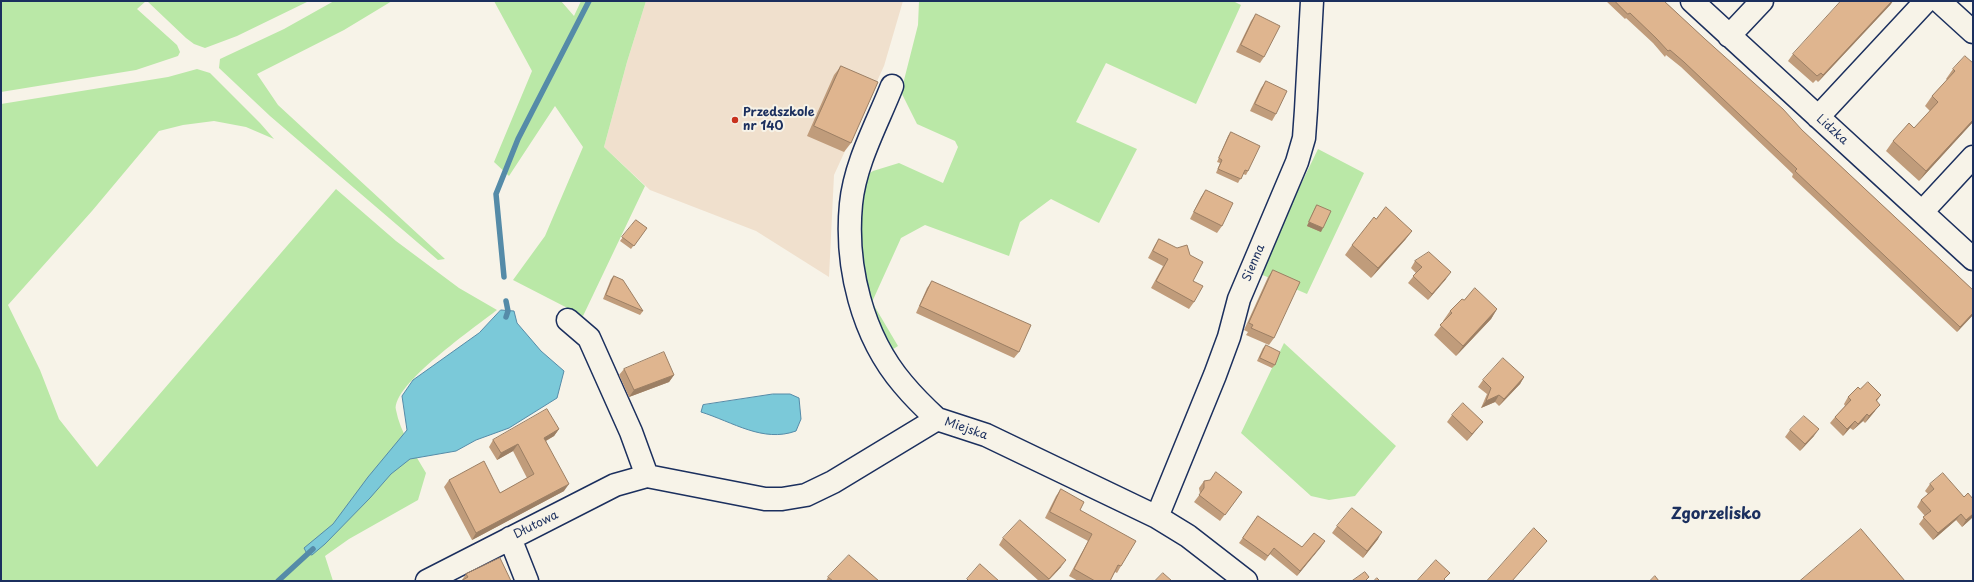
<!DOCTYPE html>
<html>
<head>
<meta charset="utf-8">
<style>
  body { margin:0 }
  #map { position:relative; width:1974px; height:582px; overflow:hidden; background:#f7f3e8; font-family:"Playpen Sans",sans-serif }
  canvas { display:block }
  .frame { position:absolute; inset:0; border:2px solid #1b2f5e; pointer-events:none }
</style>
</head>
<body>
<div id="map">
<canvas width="1974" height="582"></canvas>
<div class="frame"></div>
</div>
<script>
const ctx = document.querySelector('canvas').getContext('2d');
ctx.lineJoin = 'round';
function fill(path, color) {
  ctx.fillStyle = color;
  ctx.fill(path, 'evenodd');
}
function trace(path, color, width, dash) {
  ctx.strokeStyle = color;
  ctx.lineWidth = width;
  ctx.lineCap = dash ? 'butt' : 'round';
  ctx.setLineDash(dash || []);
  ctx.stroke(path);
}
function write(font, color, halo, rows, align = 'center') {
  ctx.font = font + ' "Playpen Sans",sans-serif';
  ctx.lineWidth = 4;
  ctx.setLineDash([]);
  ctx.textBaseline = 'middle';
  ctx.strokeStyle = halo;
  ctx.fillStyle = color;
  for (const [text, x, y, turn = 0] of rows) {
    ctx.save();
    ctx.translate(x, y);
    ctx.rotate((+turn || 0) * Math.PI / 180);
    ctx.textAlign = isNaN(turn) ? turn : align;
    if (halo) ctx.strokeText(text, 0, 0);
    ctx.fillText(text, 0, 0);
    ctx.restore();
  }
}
const built = new Path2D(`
  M646,1H903L884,66L834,175L829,277L756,231L650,190L604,147L627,62Z`);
const green = new Path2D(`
  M1,1H146L137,9L177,45L180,52L178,56L136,70L1,92Z
  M147,1H309L237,36L205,48L194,44L186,38Z
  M334,1H392L344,30L257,74L278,105L445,259L438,260L270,116L219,68L220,59L284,29Z
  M494,1H561L574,16L581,1H646L627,62L604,147L645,186L583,316L513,280L545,236L583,147L555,106L509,176L494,162L532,71Z
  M919,1H1233L1241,5L1196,104L1106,63L1076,122L1137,149L1099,223L1051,199L1020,222L1009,256L925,225L901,238L872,302L898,346L887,353L862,293L856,206L864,177L873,171L899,163L943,183L958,147L955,141L917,124L901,92L918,25Z
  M197,69L210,73L260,123L274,139L246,127L214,121L183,125L159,131L92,211L8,305L40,370L59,419L97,467L336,189L396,241L459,288L497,310C477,326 391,385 396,410C400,432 415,454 426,473L418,500L349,539L325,556L333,581H1V104L168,77Z
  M1318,149L1364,173L1307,294L1258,273Z
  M1284,343L1396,446L1355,496L1329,500L1311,496L1241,433Z`);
const water = new Path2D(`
  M501,310L514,311L517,323L541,351L564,371L557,398L509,428L476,440L456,451L410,459L391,474L370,498L325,544L312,555L307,554L304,548L333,524L368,477L407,430L402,396L413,380L479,333Z
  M773,394H790L799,398L801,419L796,431C763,443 733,422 701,412L703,405Z`);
const stream = new Path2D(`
  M504,277L496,194L518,139L589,1
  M506,317L508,311L506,301
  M278,581L313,549`);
const minor = new Path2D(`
  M1692,1L1973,259
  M1939,1L1973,32
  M1729,36L1762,1
  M892,86C877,124 855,163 851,204C845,266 862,336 903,384C913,396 925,408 937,419
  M1818,117L1926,1
  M1922,212L1973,157
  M568,320L589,338L631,432L647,476
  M1157,517L1215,375L1229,337L1239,299L1297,162L1304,138L1306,110L1312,1
  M510,538L527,581
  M427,581L615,485L647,476L765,499H782L806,495L833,482L937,419L986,435L1157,517L1188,536L1246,581`);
const wall = new Path2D(`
  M1606,1H1664L1802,130L1973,290V315L1957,332L1792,177L1793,174L1681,67L1666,55L1665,57L1653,43L1626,18L1625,19Z
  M1891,4L1818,82L1816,80L1813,83L1788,61L1793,54Z
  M1256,14L1264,57L1260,63L1236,52L1251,21Z
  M1973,63V122L1919,181L1886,151L1893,141L1914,128L1930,111L1925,106L1932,96L1947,80L1946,79L1953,69Z
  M841,66L851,143L844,152L807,136L834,75Z
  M1266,81L1276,114L1272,121L1250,111L1261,88Z
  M1231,132L1248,171L1246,175L1243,174L1238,183L1216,173L1220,163L1217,162L1228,136Z
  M1206,190L1222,226L1217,233L1190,219L1201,197Z
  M1317,205L1321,232L1307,226L1315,208Z
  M1376,219L1412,231L1405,240L1371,278L1345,255L1352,245Z
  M636,220L647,228L631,249L620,241Z
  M1159,239L1193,281L1194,302L1189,309L1151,288L1163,266L1148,258L1155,245Z
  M1415,261L1446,279L1428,300L1408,283L1416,273L1411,268Z
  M1273,270L1274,338L1269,345L1246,335L1248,332L1244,330L1268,277Z
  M614,276L643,311L640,315L603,299L611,279Z
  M932,281L1019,352L1014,358L916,313L927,288Z
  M1464,300L1497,309L1491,319L1456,356L1434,335L1444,322L1443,321L1450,311Z
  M1266,345L1275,365L1272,368L1257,361L1263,348Z
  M624,369L674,375L669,382L629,397L619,375Z
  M1524,377L1520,384L1499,406L1495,402L1481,408L1487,394L1478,387L1483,380Z
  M1860,389L1881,395L1877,401L1875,411L1865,423L1863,421L1853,430L1850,428L1843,436L1830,423L1835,417L1845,406L1844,404L1848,397Z
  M1452,415L1478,428L1467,441L1447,422Z
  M559,429L554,436L546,441L564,491L472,540L444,487L449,480L500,493L527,478L513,451L497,460L489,447L493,440Z
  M1790,430L1814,436L1800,451L1785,437Z
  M1204,481L1242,492L1220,521L1194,502L1200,494L1199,488Z
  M1930,484L1964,497L1973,499V517L1962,527L1956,520L1933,540L1919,524L1925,516L1917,507L1921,500L1928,494L1925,491Z
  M1061,489L1080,510L1121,566L1117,573L1115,572L1110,581H1078L1069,576L1088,541L1045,518L1056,496Z
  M1258,516L1302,547L1325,541L1297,576L1270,554L1265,561L1239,543Z
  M1337,526L1378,539L1363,558L1332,533Z
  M1003,538L1061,567L1048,581H1039L999,545Z
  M466,574L511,581L462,580Z
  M828,577L879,581H826Z`);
const shadedWall = new Path2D(`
  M1892,1H1893L1891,4L1818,82L1823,75Z
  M1973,120V122L1919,181L1926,171Z
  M1309,222L1323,228L1321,232L1307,226Z
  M1412,231L1405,240L1371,278L1378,268Z
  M1451,272L1446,279L1428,300L1432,294Z
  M1497,309L1491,319L1456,356L1463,346Z
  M1973,313V315L1957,332L1960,327Z
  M674,375L669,382L629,397L634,390Z
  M1524,377L1520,384L1499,406L1504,399Z
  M1499,395L1495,402L1481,408L1486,401Z
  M1880,405L1865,423L1869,416Z
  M1867,414L1863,421L1853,430L1858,424Z
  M1855,421L1850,428L1843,436L1847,429Z
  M1483,422L1478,428L1467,441L1472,434Z
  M559,429L554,436L540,444L544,438Z
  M1819,429L1814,436L1800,451L1805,444Z
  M518,444L513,451L497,460L501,453Z
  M569,484L564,491L472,540L476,533Z
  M1961,514L1956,520L1933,540L1938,533Z
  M1973,514V517L1962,527L1966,520Z
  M1382,532L1378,539L1363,558L1367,551Z
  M1325,541L1321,547L1297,576L1300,571Z
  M1066,560L1061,567L1048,581Z`);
const building = new Path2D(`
  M1615,1H1664L1705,39L1783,109L1802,130L1973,290V313L1960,327L1795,171L1797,169L1684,62L1670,50L1668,51L1656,38L1630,13L1628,14Z
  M1841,1H1892L1823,75L1821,73L1817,76L1793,54Z
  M1256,14L1280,26L1264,57L1241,45Z
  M1965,56L1973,63V120L1926,171L1893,141L1909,123L1914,128L1938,102L1932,96L1955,71L1953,69Z
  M841,66L878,82L851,143L814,126Z
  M1266,81L1287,91L1276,114L1255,104Z
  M1231,132L1260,146L1248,171L1245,170L1241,179L1218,169L1222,160L1219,158Z
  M1206,190L1233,203L1222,226L1194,212Z
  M1317,205L1331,211L1323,228L1309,222Z
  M1386,207L1412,231L1378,268L1352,245L1374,217L1376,219Z
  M636,220L647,228L634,246L622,237Z
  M1159,239L1177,248L1187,245L1190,255L1203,262L1193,281L1203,286L1194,302L1156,281L1168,259L1153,251Z
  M1429,252L1451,272L1432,294L1413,276L1422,267L1415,261Z
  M1273,270L1300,282L1274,338L1251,328L1253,325L1249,323Z
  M614,276L623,280L643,311L606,295Z
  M932,281L1031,325L1019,352L920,306Z
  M1475,288L1497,309L1463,346L1440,325L1452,313L1450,311L1462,299L1464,300Z
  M1266,345L1280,352L1275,365L1260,358Z
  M664,352L674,375L634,390L624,369Z
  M1503,358L1524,377L1504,399L1499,395L1486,401L1491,388L1483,380Z
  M1868,382L1881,395L1876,400L1880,405L1869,416L1867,414L1858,424L1855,421L1847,429L1835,417L1851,400L1848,397L1858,387L1860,389Z
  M1463,403L1483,422L1472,434L1452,415Z
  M547,409L559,429L544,438L569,484L476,533L449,480L484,461L500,493L534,474L518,444L501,453L493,440Z
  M1804,416L1819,429L1805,444L1790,430Z
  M1216,472L1242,492L1225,515L1199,495L1204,488V481L1210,480Z
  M1943,473L1964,497L1968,493L1973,499V514L1966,520L1961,514L1938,533L1923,517L1931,511L1921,500L1934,489L1930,484Z
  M1061,489L1084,502L1080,510L1136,541L1121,566L1118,565L1110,581H1095L1074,569L1092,534L1050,512Z
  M1352,508L1382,532L1367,551L1337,526Z
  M1258,516L1302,547L1314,533L1325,541L1300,571L1274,548L1268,556L1243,538Z
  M1020,520L1066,560L1049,579L1003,538Z
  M1534,528L1547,541L1512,581H1487Z
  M1861,529L1905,581H1800Z
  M849,555L879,581H833L828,577Z
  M500,558L511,581H461L468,577L466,574Z
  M1436,560L1450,573L1444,579L1446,581H1417Z
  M980,564L999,581H969L967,579Z
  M1365,572L1369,577L1365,581H1352Z
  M1163,573L1172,581H1155Z
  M1655,576L1659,581H1650Z
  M1377,578L1380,581H1374Z`);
const markers = [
  [735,120,4,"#c8321e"]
];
const poiNames = [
  ["Przedszkole",743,113],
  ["nr 140",743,127]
];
const streetNames = [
  ["Lidzka",1832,130,42],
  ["Sienna",1254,263,-67],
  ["Miejska",966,429,19],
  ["Dłutowa",536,525,-26]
];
const districtNames = [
  ["Zgorzelisko",1716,515]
];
fill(built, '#f0e0cd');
fill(green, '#bae8a7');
fill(water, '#7bc9d9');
trace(water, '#558ba8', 1);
trace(stream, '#558ba8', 5.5);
trace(minor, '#1b2f5e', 25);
trace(minor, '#f7f3e8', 22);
fill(wall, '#c09c7b');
fill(shadedWall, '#9c7f64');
fill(building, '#dfb58f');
trace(building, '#9c7f64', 1);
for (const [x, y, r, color] of markers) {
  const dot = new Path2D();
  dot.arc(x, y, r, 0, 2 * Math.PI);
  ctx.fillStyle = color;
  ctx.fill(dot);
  trace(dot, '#f7f3e8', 1.5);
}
write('bold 12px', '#1b2f5e', '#f7f3e8', poiNames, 'left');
write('12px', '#1b2f5e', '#f7f3e8', streetNames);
write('bold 16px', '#1b2f5e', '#f7f3e8', districtNames);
</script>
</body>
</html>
